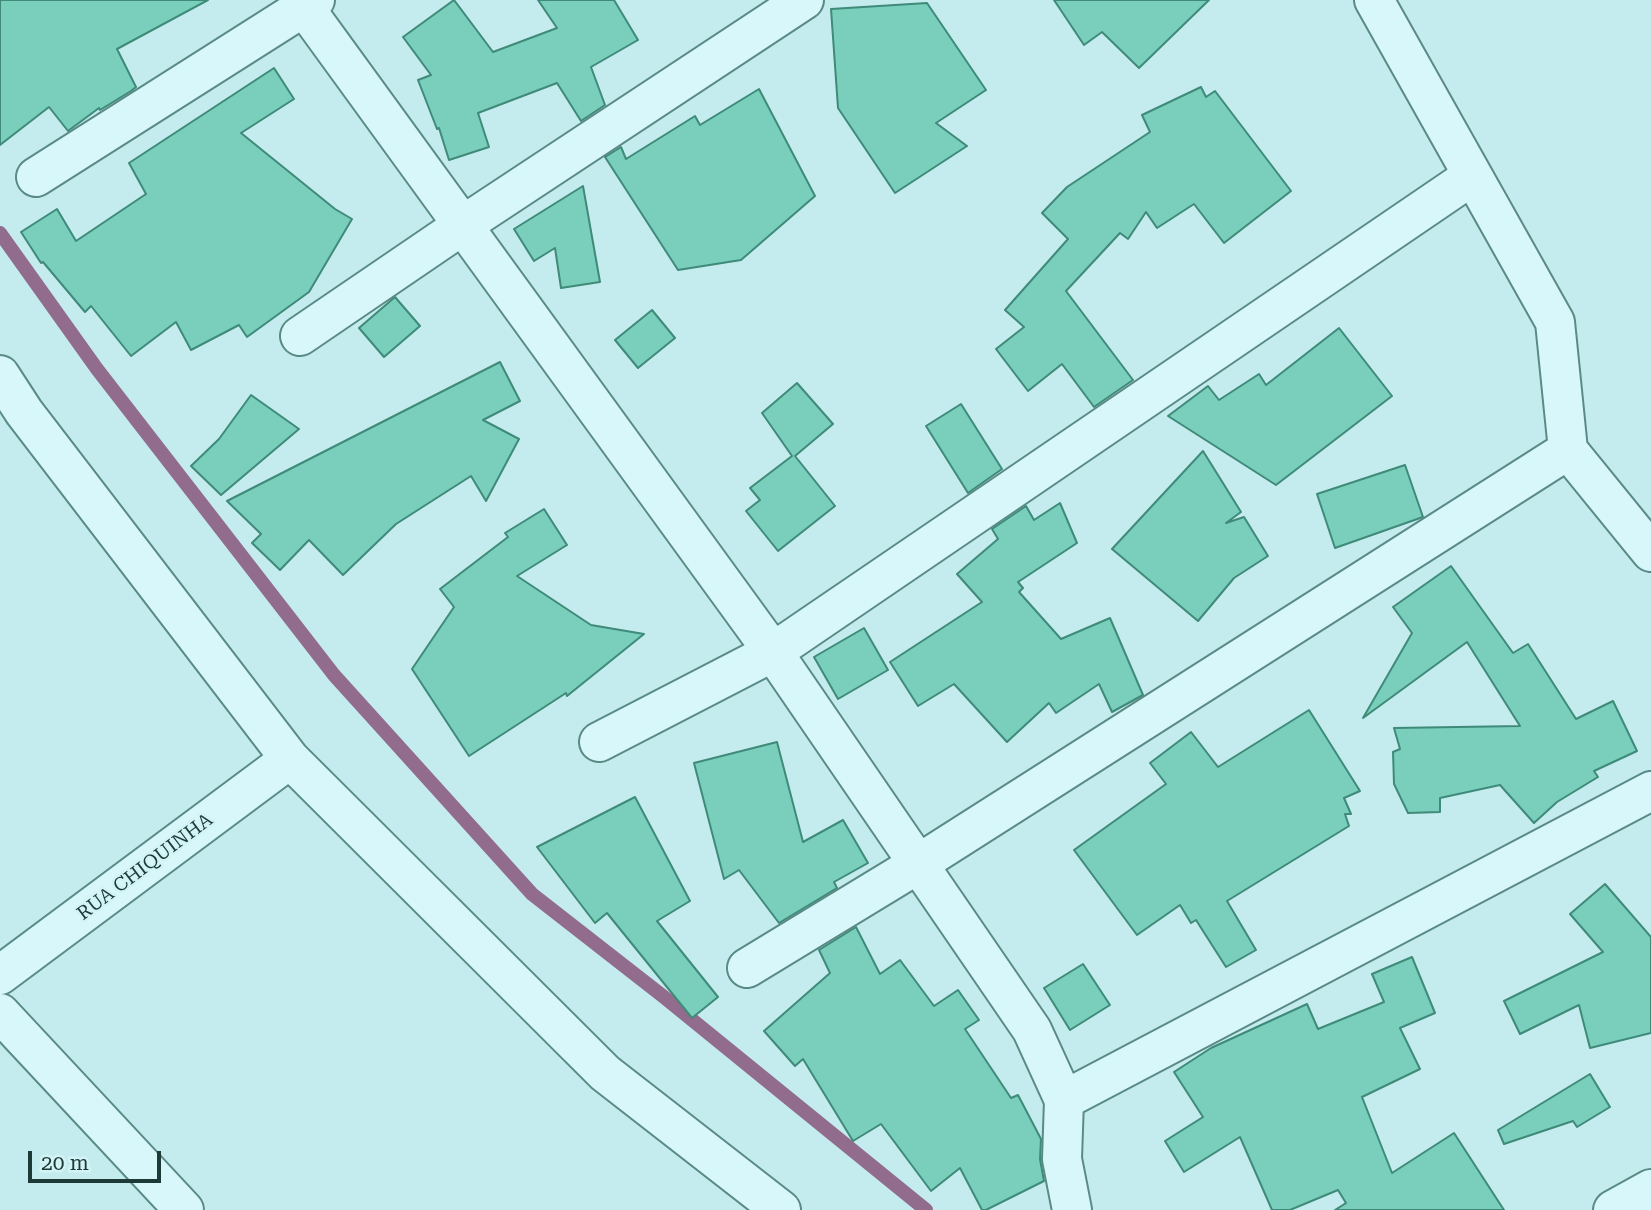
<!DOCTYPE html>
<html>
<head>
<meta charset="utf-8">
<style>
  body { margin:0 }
  #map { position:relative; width:1651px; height:1210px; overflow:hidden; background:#c4ecef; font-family:"Roboto Serif",serif }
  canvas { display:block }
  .scale { position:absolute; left:28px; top:1151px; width:133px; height:32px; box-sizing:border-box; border:4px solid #1e3a36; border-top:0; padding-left:9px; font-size:21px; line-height:24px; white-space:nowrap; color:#1e3a36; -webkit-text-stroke:5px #d3f4f6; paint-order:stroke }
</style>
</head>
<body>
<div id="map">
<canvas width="1651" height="1210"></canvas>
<div class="scale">20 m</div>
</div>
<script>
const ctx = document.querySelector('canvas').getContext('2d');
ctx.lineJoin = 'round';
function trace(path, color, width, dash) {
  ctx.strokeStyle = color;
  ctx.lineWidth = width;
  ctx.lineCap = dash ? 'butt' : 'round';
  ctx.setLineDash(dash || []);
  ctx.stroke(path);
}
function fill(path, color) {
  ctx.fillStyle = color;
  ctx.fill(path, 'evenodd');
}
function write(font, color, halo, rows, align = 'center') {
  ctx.font = font + ' "Roboto Serif",serif';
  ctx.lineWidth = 5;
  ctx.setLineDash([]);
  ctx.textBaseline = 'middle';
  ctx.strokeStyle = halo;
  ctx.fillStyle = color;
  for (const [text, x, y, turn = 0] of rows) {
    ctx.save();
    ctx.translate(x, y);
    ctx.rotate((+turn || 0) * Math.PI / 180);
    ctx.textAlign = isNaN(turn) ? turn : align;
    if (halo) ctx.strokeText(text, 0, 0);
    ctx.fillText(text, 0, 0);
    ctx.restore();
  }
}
const stream = new Path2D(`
  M0,233L97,369L334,675L532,894L664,997L926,1210`);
const building = new Path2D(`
  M0,0H208L117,49L136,87L131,91L100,110L99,108L68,131L49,107L0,145Z
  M454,0L493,52L557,28L538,0H614L638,40L591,67L605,105L581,121L557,83L478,113L489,147L449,160L439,128L437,129L418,80L431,75L403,37Z
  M1054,0H1209L1139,68L1102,32L1084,45Z
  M927,3L986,90L936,123L967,146L895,193L838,108L831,9Z
  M274,68L294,99L241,133L335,209L352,219L309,292L247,337L239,325L191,350L176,322L131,356L91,306L85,312L43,262L41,263L21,232L57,209L76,241L146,194L129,163Z
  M1201,87L1206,97L1215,91L1291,191L1224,243L1194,204L1157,228L1146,212L1128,239L1120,233L1066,291L1133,380L1094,407L1062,364L1028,391L996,349L1024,327L1005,310L1068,239L1042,213L1067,187L1150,132L1142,115Z
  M759,89L815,196L741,260L678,270L605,157L621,147L626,159L695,116L700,125Z
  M583,186L600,282L561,288L555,248L534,261L514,229Z
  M395,297L420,326L384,357L359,328Z
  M652,310L675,338L638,368L615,340Z
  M1339,328L1392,396L1276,485L1168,416L1208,386L1219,400L1259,374L1266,385Z
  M500,362L520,401L483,420L519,439L486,501L471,476L396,524L343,575L309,540L280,570L252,543L261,534L227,501Z
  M797,383L833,424L795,456L835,506L778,551L746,511L760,500L750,488L792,456L762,413Z
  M251,395L299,429L221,495L191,466L219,439Z
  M961,404L1002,469L968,493L926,426Z
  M1203,451L1241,512L1226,523L1244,517L1268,556L1234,578L1198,621L1112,549Z
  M1405,465L1423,517L1335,548L1317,494Z
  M1060,503L1077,543L1018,582L1023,588L1019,592L1061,639L1110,618L1143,695L1112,712L1099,684L1056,713L1049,703L1007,742L954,684L918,706L890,662L982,602L957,574L998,539L992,529L1026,506L1034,520Z
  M544,509L567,545L517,576L591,625L644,634L567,696L566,693L469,756L412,669L454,607L440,589L508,537L505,533Z
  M1451,566L1513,653L1528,644L1576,719L1613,701L1637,751L1594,771L1598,777L1557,802L1534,823L1500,785L1440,798V812L1408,813L1394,784L1393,752L1400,749L1394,728L1520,726L1467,642L1363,718L1412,633L1393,607Z
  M864,628L888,670L838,699L814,657Z
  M1309,710L1360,791L1344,798L1351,814H1345L1349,826L1227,901L1256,950L1226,967L1196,920L1191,923L1180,905L1137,935L1074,850L1166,784L1150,763L1191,732L1218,767Z
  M777,742L803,842L843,820L868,863L834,882L837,888L779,923L739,870L724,879L694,763Z
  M635,797L690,901L657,921L718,997L692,1018L607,913L595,923L537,847Z
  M1605,884L1651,937V1033L1590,1048L1579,1005L1520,1034L1504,1001L1603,952L1570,914Z
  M856,927L880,974L900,960L934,1006L958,990L979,1020L965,1029L1011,1098L1018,1095L1041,1139L1040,1159L1044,1181L986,1210H982L960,1168L931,1191L881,1124L853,1141L803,1059L795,1066L764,1031L830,973L819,950Z
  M1412,957L1435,1013L1400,1028L1420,1069L1362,1097L1392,1173L1454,1133L1504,1210H1335L1346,1203L1338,1190L1290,1210H1272L1240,1137L1184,1172L1165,1141L1203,1117L1174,1072L1211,1048L1307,1004L1318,1029L1384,1002L1372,974Z
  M1083,964L1110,1005L1070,1030L1044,988Z
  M1590,1074L1610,1107L1577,1127L1573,1121L1504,1144L1498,1130Z`);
const minor = new Path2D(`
  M299,0L773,652L1032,1030L1064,1100L1062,1159L1072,1210
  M1374,0L1555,322L1568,450L1651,552
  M36,177L315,0
  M300,336L463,225L804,0
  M0,375L24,412L290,759L605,1073L781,1210
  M599,742L773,652L1472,176
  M747,968L918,864L1568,450
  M0,975L290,759
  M0,1013L184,1210
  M1064,1100L1651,791
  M1613,1210L1651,1189`);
const streetNames = [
  ["RUA CHIQUINHA",145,867,-37]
];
trace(stream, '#916c8c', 14);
fill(building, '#79cebc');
trace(building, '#3f8a78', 2);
trace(minor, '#5a8a85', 42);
trace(minor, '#d7f7fa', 38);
write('19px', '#1e3a36', '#d3f4f6', streetNames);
</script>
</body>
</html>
